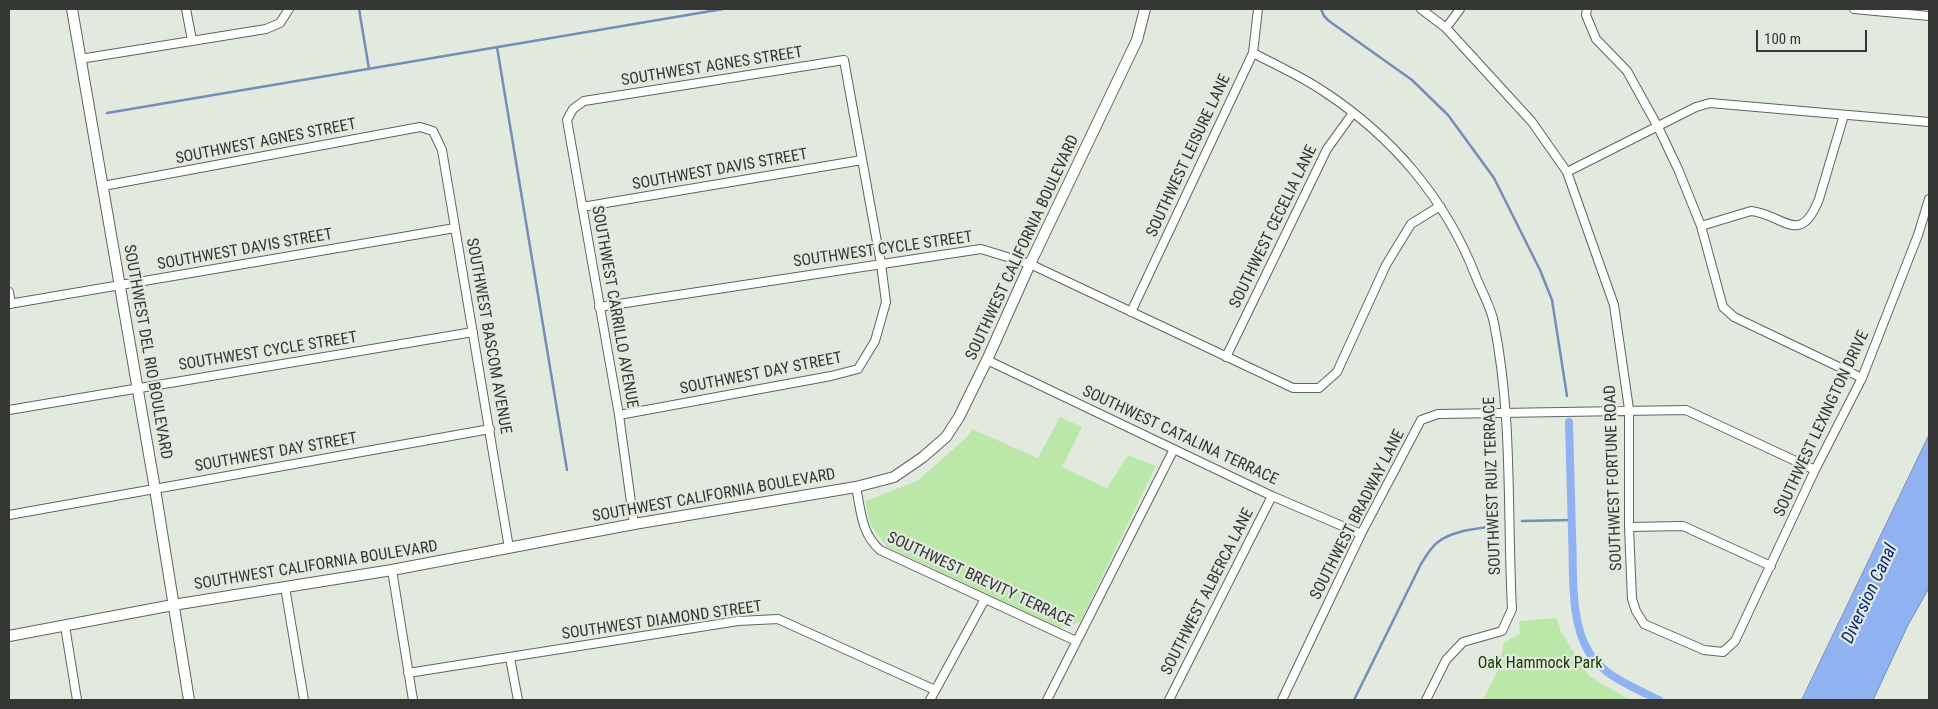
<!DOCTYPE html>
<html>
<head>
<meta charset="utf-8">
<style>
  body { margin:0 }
  #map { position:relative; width:1938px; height:709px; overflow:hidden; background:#e2e9df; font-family:"Roboto Condensed",sans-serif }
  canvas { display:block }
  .frame { position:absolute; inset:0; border:10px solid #343733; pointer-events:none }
  .scale { position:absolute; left:1756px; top:30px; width:111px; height:22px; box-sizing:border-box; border:2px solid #343733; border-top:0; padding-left:6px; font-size:15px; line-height:18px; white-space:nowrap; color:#343733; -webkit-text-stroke:4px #e2e9df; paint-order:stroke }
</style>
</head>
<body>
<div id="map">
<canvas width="1938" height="709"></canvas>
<div class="frame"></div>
<div class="scale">100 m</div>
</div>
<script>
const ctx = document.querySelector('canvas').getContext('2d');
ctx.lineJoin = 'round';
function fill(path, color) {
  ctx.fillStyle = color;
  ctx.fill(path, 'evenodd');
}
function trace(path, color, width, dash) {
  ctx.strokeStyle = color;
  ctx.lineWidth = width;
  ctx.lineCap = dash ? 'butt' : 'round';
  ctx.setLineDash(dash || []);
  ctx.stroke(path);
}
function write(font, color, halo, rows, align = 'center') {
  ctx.font = font + ' "Roboto Condensed",sans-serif';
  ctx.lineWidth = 4.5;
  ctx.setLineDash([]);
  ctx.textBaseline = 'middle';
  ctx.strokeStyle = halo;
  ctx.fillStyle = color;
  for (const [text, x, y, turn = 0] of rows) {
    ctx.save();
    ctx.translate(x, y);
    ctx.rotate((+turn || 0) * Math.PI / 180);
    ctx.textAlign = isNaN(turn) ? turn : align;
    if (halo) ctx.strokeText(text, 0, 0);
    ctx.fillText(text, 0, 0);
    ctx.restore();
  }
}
const green = new Path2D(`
  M1060,417L1082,427L1062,467L1107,488L1128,455L1156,466L1080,622L1058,628L887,547L870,524L865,501L917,481L966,438L972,429L1038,458Z
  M1557,618L1561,632L1589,676L1630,700H1483L1498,670L1504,642L1520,634L1519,621Z`);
const water = new Path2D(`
  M1929,435V588L1908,625L1873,700H1802Z`);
const stream = new Path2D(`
  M359,9L369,69
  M1321,9L1324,16L1329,21L1412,80L1448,115L1494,178L1540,270L1552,300L1567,396
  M497,47L567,470
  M107,113L723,9
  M1522,521L1572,520
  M1354,700L1421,564C1426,556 1431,547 1438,542C1453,530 1477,529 1495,526`);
const canal = new Path2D(`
  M1569,422C1570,459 1571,496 1572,534C1574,570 1569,622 1590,654C1605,677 1635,688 1659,700`);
const minor = new Path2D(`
  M186,9L192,40
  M1421,9L1446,28L1532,122L1567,172L1614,305L1629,409V527L1632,599L1636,611L1644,624L1704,650L1723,652L1735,641L1815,470L1862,378L1918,235L1929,199
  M1587,9L1586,15L1596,39L1627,71L1658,127L1678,169L1701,226L1723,307L1734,317L1862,378
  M1854,9L1929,16
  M1446,28L1460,9
  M1253,53C1276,65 1301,76 1323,91C1392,136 1446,199 1476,277C1482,292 1491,307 1494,323C1513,417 1507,514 1512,609L1502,631L1463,642L1446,660L1426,700
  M80,59L266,29L280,23L289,9
  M1567,172L1696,107L1710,103L1929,122
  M103,186L420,127L433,131L442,150L509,548
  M582,207L862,160
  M1701,226L1751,211C1783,214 1800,248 1819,199L1844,115
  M9,292L11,304
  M9,304L455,228
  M599,307L981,249L1030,264L1293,388H1319L1337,372L1386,265L1411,224L1440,206
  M1131,312L1253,53L1258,9
  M1226,357L1327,149L1353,113
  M987,360L1272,496L1361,534
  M9,410L473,332
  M619,415L831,376L858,369L875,341L886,302L881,264L844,60L584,101L573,109L567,120L619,415L634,524
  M856,487C861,511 861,533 880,550L1076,641
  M9,515L490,429
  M1629,527L1683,526L1771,566
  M392,570L413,700
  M285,587L304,700
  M65,626L77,700
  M510,658L518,700
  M408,673L738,621L778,619L935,690
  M930,700L985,599
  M1047,700L1174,449
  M1169,700L1272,496
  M1282,700L1361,534L1421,420L1438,414L1686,410L1815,470`);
const tertiary = new Path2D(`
  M72,9L155,489L189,700
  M9,636L173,605L392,570L634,524L856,487L894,477L923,457L946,437L959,417L987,360L1030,264L1137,40L1145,9`);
const streetNames = [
  ["SOUTHWEST AGNES STREET",712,67,-9],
  ["SOUTHWEST AGNES STREET",266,142,-11],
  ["SOUTHWEST LEISURE LANE",1189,156,-65],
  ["SOUTHWEST DAVIS STREET",720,170,-10],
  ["SOUTHWEST CECELIA LANE",1274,227,-64],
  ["SOUTHWEST CALIFORNIA BOULEVARD",1023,248,-65],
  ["SOUTHWEST DAVIS STREET",245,250,-10],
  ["SOUTHWEST CYCLE STREET",883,250,-8],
  ["SOUTHWEST CARRILLO AVENUE",614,307,80],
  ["SOUTHWEST BASCOM AVENUE",488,336,80],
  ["SOUTHWEST DEL RIO BOULEVARD",147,352,80],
  ["SOUTHWEST CYCLE STREET",268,352,-9],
  ["SOUTHWEST DAY STREET",761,374,-11],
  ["SOUTHWEST LEXINGTON DRIVE",1822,424,-65],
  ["SOUTHWEST CATALINA TERRACE",1180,436,25],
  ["SOUTHWEST DAY STREET",276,453,-10],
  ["SOUTHWEST FORTUNE ROAD",1614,478,-92],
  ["SOUTHWEST RUIZ TERRACE",1493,486,-92],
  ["SOUTHWEST CALIFORNIA BOULEVARD",714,496,-10],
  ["SOUTHWEST BRADWAY LANE",1358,515,-63],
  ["SOUTHWEST CALIFORNIA BOULEVARD",316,566,-9],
  ["SOUTHWEST BREVITY TERRACE",980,580,25],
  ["SOUTHWEST ALBERCA LANE",1208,592,-63],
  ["SOUTHWEST DIAMOND STREET",662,621,-8]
];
const parkNames = [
  ["Oak Hammock Park",1540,664]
];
const waterNames = [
  ["Diversion Canal",1870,594,-65]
];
fill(green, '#bbe8a8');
fill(water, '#91b2f1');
trace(water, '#758db8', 1);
trace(stream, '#758db8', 2.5);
trace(canal, '#91b2f1', 8);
trace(minor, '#5f655c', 10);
trace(tertiary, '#5f655c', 12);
trace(minor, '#fff', 8);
trace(tertiary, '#fff', 10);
write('16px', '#343733', '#e2e9df', streetNames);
write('16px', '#173a01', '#e2e9df', parkNames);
write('italic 18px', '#03277f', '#e2e9df', waterNames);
</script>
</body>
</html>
